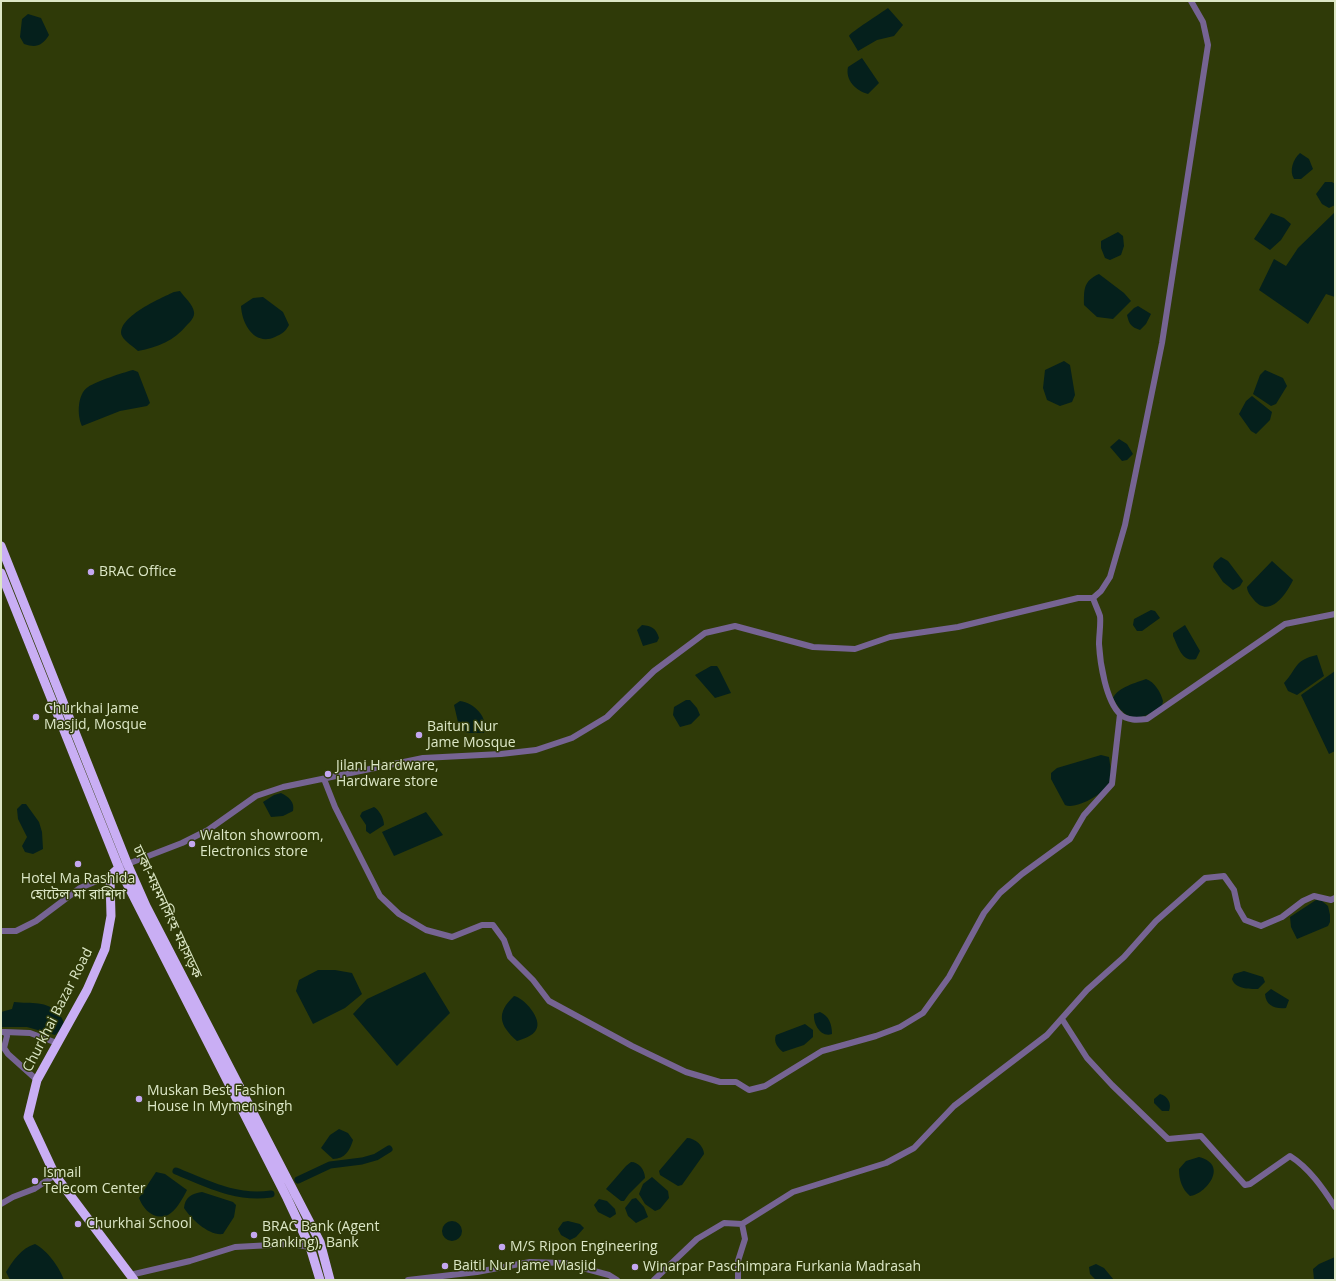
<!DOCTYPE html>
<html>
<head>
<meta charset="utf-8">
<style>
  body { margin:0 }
  #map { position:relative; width:1336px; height:1281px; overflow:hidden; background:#2f3a08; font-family:"Open Sans",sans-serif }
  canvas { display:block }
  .frame { position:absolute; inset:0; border:2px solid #dce7c6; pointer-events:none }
</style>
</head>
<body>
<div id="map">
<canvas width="1336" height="1281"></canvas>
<div class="frame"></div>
</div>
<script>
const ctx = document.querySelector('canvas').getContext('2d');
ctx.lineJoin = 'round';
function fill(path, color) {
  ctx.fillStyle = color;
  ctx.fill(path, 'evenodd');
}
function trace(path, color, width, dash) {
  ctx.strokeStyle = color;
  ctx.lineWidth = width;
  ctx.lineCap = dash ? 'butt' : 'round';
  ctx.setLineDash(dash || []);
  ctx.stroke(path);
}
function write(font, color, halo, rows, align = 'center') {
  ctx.font = font + ' "Open Sans","Noto Sans Bengali",sans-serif';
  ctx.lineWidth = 3;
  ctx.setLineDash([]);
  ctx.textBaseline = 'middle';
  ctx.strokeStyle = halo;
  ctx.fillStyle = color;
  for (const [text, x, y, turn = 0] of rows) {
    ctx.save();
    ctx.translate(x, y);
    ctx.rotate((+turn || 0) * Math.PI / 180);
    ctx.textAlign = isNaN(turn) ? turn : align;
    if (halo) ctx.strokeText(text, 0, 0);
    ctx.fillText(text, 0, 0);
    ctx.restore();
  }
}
const water = new Path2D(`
  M888,8L903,25L894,36L877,40L858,51L849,36C851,32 881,13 888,8Z
  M28,14L41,18L49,35C42,46 36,48 24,44L20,37L22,19Z
  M862,58L879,83L868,94C856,91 845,80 848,67Z
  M1300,153L1309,159L1313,169L1301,179H1294C1289,171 1293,159 1300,153Z
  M1325,182H1332L1335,184V205L1329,208L1322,204L1316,194Z
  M1335,212V297L1326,294L1308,324L1259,290L1274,259L1286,266L1298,248Z
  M1271,213L1284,218L1291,224L1281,240L1270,250L1254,239Z
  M1118,232L1123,236L1124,246L1121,255L1110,260L1105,258L1101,248V241Z
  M1099,274L1124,293L1131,301L1113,319L1097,317L1084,305C1084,290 1083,281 1099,274Z
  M180,291C184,297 193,304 194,312C195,317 190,322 187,325C174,341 158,347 138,351C134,347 125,342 122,336C115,318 161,298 174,292Z
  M263,297L283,312L289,325C286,331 282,334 275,337C255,346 242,325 241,306L253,298Z
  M1138,306L1151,314L1146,324L1140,330C1131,327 1129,324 1127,315L1134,308Z
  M1064,361L1070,365L1075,395L1072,402L1060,406L1047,400L1043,388L1045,370Z
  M133,370L138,372L150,403L147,406L120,411L82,426C77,416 77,394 88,387C97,381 122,373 133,370Z
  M1265,370L1283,378L1287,386L1276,404L1271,406L1253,394L1260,375Z
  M1252,396L1272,412L1270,420L1256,434L1251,431L1239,414L1246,401Z
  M1119,439L1127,444L1133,454L1127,460L1122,461L1110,447Z
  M1221,557L1228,561L1243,581L1240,586L1233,590L1223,582L1213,567L1214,563Z
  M1272,561L1293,580C1287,593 1270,619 1254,600C1251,596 1247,592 1247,587Z
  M1151,610L1155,611L1160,618L1142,631H1137L1133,625L1134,619Z
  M642,625C652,626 656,628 659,638L657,642L643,646L637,630Z
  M1185,625L1200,651L1196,659C1182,663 1178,646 1173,636V633Z
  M1317,655L1324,676L1297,695L1288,691L1284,683C1298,668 1294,660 1317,655Z
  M711,666H717L719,669L731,693L715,698L695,675Z
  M1335,671V751L1329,754L1301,695Z
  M1146,679C1155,682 1161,693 1163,701L1162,706C1140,722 1126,723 1113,698C1118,687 1136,683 1146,679Z
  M686,700H690L697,708L700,715L691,724L680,727L673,715L674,707Z
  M460,701C474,703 489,717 484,733H467L458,722L454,705Z
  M1101,755L1109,757C1110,764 1112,776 1110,782C1106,793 1076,810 1065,805L1051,779V773L1057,768Z
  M281,793C289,797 295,802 293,811L283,816L271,817L263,802L274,795Z
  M22,804H26L39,822L42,832L43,849L33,854L25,852L22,846L27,837L18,819L17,809Z
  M374,807C379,810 384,818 384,825L370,834L366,831V825L360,816L362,812Z
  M426,812L443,835L394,856L382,832Z
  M1316,900L1322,901L1328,906L1330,915V922L1328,926L1297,939L1291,927L1290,917Z
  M318,970H335L352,973L362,994L345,1008L313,1024L296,991L299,980Z
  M1244,971L1263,977L1265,982L1258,989C1249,989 1235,989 1232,979L1234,974Z
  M425,972L450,1013L397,1066L353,1014L367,999Z
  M1271,989L1289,1000L1286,1008C1275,1009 1266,1006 1265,994Z
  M514,996C524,998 543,1019 536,1030C533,1036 523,1039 517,1041C499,1025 496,1013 514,996Z
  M14,1002C31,1004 47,1000 59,1014C62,1018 64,1021 64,1026L55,1035L27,1027H1V1012L12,1009Z
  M820,1012C829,1016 832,1024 832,1034C821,1038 813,1024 814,1014Z
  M805,1024L813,1030V1037L804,1045L783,1052C778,1048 773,1042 776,1035Z
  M1160,1094C1168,1096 1172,1104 1169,1111H1162L1154,1103V1099Z
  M339,1129L348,1133L353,1140C350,1150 345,1159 333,1159L321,1148L330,1135Z
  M687,1138C695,1138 704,1146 704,1154L682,1185L678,1186L660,1175L659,1171Z
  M1199,1157C1230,1165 1205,1195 1190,1196C1182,1189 1179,1180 1179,1169L1186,1161Z
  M631,1162C639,1162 645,1170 645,1178L629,1194L624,1201H621L606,1189L626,1166Z
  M156,1172L165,1174L187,1190C183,1198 176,1211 168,1215C154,1221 143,1209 139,1198Z
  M652,1177L668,1191L669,1198L660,1209L655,1211L645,1204L639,1194L643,1184Z
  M202,1192L233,1202L236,1205L234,1217L223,1234C209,1236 191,1219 184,1208C185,1197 191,1194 202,1192Z
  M636,1198L644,1207L648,1217L636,1223L628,1216L625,1208L632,1199Z
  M599,1199L607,1201L615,1209L616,1214L610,1218L598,1212L594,1205Z
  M568,1221L580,1224L584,1228L576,1237L570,1240L561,1235L558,1229L563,1222Z
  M442 1231a10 10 0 1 1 20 0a10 10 0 1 1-20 0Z
  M35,1244C47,1250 60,1268 64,1280H10L6,1272C13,1261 21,1248 35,1244Z
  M1335,1257V1280H1314L1313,1269L1319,1264Z
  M1096,1264L1104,1268L1114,1280H1096L1090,1274L1089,1267Z`);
const canal = new Path2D(`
  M176,1171C208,1184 235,1199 271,1194
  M298,1180L330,1165L362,1161L376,1157L389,1149`);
const minor = new Path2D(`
  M1093,598C1095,604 1098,610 1100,616C1101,624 1099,635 1099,644C1100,663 1106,701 1120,714C1127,721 1138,720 1147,719L1285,624L1335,614
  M324,779L335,807L380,896L399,914L426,930L452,937L482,925H493L504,940L510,957L533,980L549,1001L632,1046L686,1072L720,1082H736L749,1090L765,1086L822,1051L876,1036L900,1027L923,1013L949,977L984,913L1000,893L1022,874L1070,839L1084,815L1112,784L1120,714
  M125,865L182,843L208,830L256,796L283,787L423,758L501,754L536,750L572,738L607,717L654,671L705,633L735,626L813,647L855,649L890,637L958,627L1078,598H1093L1101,591L1110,577L1125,525L1162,343L1208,45L1203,22L1191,1
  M1,931H16L36,921L80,888L111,875
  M1062,1019L1087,1058L1112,1085L1168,1139L1201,1136L1245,1185L1250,1184L1290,1156C1309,1168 1323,1188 1335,1207
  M1,1032H5L7,1036L4,1048L8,1054L37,1080
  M5,1032L30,1033L57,1043
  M1,1204L13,1197L34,1189L55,1175
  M742,1224L793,1192L886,1163L914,1148L954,1106L1047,1035L1087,990L1124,957L1156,921L1205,878L1224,876L1234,890L1238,908L1245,920L1261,926L1282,917L1303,901L1314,896L1331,900L1335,898
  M130,1275L190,1261L235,1247L290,1244L310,1247
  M408,1280L477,1272L530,1262L564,1263L609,1275L617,1280
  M654,1280L697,1239L724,1223L742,1224L745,1239L738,1261V1280`);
const highway = new Path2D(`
  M1,546L127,863L146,906L320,1242L330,1280
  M1,573L119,868L287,1198L310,1247L320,1280
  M119,868L111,875L110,879L111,916L105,949L87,990L37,1080L28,1117L55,1175L134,1280`);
const markers = [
  [91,572,4,"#c4a7f1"],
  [36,717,4,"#c4a7f1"],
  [419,735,4,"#c4a7f1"],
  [328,774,4,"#c4a7f1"],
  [192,844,4,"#c4a7f1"],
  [78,864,4,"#c4a7f1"],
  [139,1099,4,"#c4a7f1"],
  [35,1181,4,"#c4a7f1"],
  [78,1224,4,"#c4a7f1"],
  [254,1235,4,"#c4a7f1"],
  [502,1247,4,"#c4a7f1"],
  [445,1266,4,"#c4a7f1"],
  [635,1267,4,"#c4a7f1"]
];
const poiNames = [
  ["BRAC Office",99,572],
  ["Churkhai Jame",44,709],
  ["Masjid, Mosque",44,725],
  ["Baitun Nur",427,727],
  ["Jame Mosque",427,743],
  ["Jilani Hardware,",336,766],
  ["Hardware store",336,782],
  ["Walton showroom,",200,836],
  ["Electronics store",200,852],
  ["Hotel Ma Rashida",78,879,"center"],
  ["হোটেল মা রাশিদা",78,895,"center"],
  ["Muskan Best Fashion",147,1091],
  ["House In Mymensingh",147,1107],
  ["Ismail",43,1173],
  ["Telecom Center",43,1189],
  ["Churkhai School",86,1224],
  ["BRAC Bank (Agent",262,1227],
  ["Banking), Bank",262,1243],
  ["M/S Ripon Engineering",510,1247],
  ["Baitil Nur Jame Masjid",453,1266],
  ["Winarpar Paschimpara Furkania Madrasah",643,1267]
];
const streetNames = [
  ["ঢাকা-ময়মনসিংহ মহাসড়ক",167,912,65],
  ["Churkhai Bazar Road",58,1010,-63]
];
fill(water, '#05201c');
trace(canal, '#05201c', 7);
trace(minor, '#766493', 6);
trace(highway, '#c9aef4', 9);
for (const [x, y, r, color] of markers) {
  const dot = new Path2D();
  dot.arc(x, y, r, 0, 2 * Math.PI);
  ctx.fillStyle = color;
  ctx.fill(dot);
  trace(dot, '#2f3a08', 1.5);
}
write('14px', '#dce7c6', '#2f3a08', poiNames, 'left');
write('14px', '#dce7c6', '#2f3a08', streetNames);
</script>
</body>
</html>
